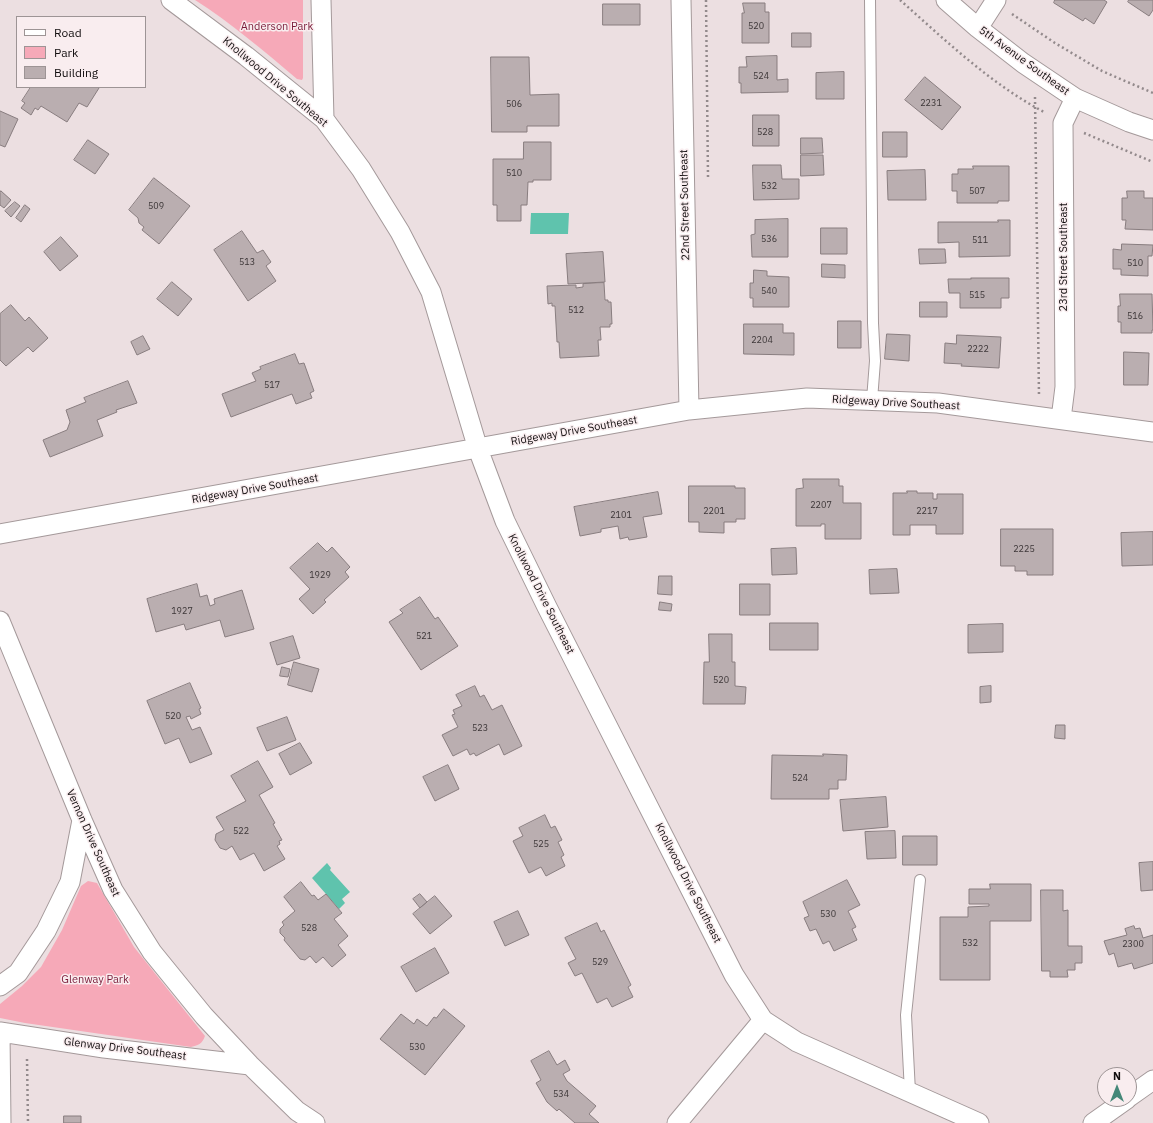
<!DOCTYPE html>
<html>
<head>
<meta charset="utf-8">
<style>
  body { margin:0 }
  #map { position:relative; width:1153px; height:1123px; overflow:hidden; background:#ecdfe1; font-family:"IBM Plex Sans",sans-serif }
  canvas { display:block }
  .legend { position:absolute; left:16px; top:16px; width:130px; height:72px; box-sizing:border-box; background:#f9edef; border:1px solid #9d9495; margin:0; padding:5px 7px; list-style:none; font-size:12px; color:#120e0f }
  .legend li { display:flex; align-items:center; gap:8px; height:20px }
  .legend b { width:20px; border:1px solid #9d9495 }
  .north { position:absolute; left:1097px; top:1067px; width:40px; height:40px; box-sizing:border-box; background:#f9edef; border:1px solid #9d9495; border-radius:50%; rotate:0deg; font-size:11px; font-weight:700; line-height:16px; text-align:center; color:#120e0f }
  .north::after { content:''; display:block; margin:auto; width:14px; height:18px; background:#458879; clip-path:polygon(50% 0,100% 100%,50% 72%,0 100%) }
</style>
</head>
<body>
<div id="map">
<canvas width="1153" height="1123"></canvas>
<ul class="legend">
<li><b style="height:5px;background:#fff"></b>Road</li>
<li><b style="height:11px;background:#f6a9b8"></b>Park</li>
<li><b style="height:11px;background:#baaeb0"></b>Building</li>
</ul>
<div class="north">N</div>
</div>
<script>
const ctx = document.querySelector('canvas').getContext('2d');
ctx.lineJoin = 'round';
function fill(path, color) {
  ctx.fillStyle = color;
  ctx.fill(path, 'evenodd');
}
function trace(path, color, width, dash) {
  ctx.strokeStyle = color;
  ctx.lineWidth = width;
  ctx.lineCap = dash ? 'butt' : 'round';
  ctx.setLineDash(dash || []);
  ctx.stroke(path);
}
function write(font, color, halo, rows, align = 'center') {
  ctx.font = font + ' "IBM Plex Sans",sans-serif';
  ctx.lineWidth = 3;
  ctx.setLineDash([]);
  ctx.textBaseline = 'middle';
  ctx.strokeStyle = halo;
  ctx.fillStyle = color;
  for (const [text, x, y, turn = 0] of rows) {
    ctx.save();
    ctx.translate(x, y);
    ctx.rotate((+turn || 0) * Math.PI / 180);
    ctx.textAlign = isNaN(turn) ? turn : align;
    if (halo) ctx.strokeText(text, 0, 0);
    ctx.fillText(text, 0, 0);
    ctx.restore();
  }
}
const green = new Path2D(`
  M195,0H303V78L302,80L297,79C264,51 231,23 195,0Z
  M88,881L97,883L134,947L205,1036C202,1044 199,1045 191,1047L25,1023L0,1018V1004L22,986L41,967L62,930L81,886Z`);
const water = new Path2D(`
  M531,213H569L568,234H530Z
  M327,863L331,868L330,870L350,892L342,899L345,903L339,909L312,878Z`);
const building = new Path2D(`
  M1055,0H1104L1107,2L1094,24L1085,18L1083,21L1054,3Z
  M1129,0H1153V10L1149,16L1128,2Z
  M743,3H765V12H769V43H742V13H744Z
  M603,4H640V25H603Z
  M792,33H811V47H792Z
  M777,56V80L788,79V92L741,93V83H739V67H747L746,57Z
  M491,57H529L530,95L559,94V126H527V132H492Z
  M844,72V99H816V73Z
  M925,77L961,107L942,130L905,100Z
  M31,87H98L99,88L87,107L79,103L67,122L41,106L38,110L35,108L31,115L21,108L25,103L22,101Z
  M0,111L18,119L5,147L0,145Z
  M753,115H779V146H753Z
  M883,132H907V157H883Z
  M801,138H822L823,153L801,154Z
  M88,140L109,154L95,174L74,160Z
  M524,142H551V180H533V182H528L527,205H521V221H497V205H493V159H523Z
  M801,155H823L824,175L801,176Z
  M753,165H781L782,179H799V199L754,200Z
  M973,166H1009V201H998V203H957V191H952V174H958V169H973Z
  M925,170L926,200H888L887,171Z
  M154,178L190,206L159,244L142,230L144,227L139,223L138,218L129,210Z
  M1,191L11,200L4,208L0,205V193Z
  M1127,191H1144V198H1153V230L1125,229L1126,220H1122V198H1127Z
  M15,202L20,206L11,217L5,211Z
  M25,205L30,209L21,222L16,218Z
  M788,219V257H752L751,235L755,234V220Z
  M998,220H1010V256L959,257V242L938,243V222H998Z
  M821,228H847V254H821Z
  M242,231L257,253L263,250L271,262L266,266L276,281L248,301L214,250Z
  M61,237L78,256L60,271L44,252Z
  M1122,244L1153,245L1152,256H1148V276L1121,275V269H1113V249L1121,250Z
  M919,249H945L946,263L920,264Z
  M603,252L605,282L568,284L566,254Z
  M822,264L845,265V278L822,277Z
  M754,270L767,271V276L789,277V307H753V298H750V283H753Z
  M971,278H1009V298H1001V308H960V293H949L948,279H971Z
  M172,282L192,299L178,316L157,299Z
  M604,283L605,300H608V302H611L612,324H610V327H600L601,340H598L599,356L560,358L559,342H557L555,306H552V303L548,304L547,286L576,285V288L583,287V284Z
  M1120,294H1152L1153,330H1152V333H1121V322H1118V306H1120Z
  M920,302H947V317H920Z
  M11,305L25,321L29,317L48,338L33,352L28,347L6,366L0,360V314Z
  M838,321H861V348H838Z
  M744,324H783V333H794V355L744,354Z
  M887,334L910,335L909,361L885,359Z
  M957,335L1001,337L999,368L961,366L962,364L944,363L945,343L956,344Z
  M143,336L150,349L137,355L131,342Z
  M1124,352L1149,353L1148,385H1124Z
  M295,354L299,364L304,363L314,391L310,393L312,398L296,404L292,394L231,417L222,394L256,381L252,373L261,369L260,367Z
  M128,381L137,403L116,410L117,412L97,420L103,436L50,457L43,440L67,430L70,422L66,410L86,402L84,398Z
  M803,479H839V486H843V503H861V539H825V524H821V526H796V489L803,488Z
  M689,486H735V488H745V519H736V522H724V533L699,532V522H689Z
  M907,491H917V493H933V499H937V494H963V534H936V525H910V535H893V493H907Z
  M658,492L662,514L643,517L647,537L629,540L628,537L620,539L618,526L601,529V532L580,536L574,507Z
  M1001,529H1053V575H1027V571H1015V566H1001Z
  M1153,532V565L1122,566L1121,533Z
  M318,543L327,552L332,547L350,567L345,572L349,577L324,600L326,602L313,614L299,599L310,589L290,568Z
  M796,548L797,574L772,575L771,549Z
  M897,569L899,593L870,594L869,570Z
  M659,576H672V595L658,594Z
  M197,584L200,597L207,595L210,606L215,604L214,599L242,590L254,629L225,637L220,620L186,630L184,624L156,632L147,599Z
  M740,584H770V615H740Z
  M420,597L435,619L438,617L458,646L421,670L389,622L403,613L400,610Z
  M660,602L672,604L671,611L659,610Z
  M770,623H818V650H770Z
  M1003,624V652L968,653V625Z
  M709,634H732V662H735V686L746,687L745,704H703L704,662H709Z
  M293,636L300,658L277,665L270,643Z
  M294,662L319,669L312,692L288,685Z
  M282,667L290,669L288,677L280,676Z
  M190,683L201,708L199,709L201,714L191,719L190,716L186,717L192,730L200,727L212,754L190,763L179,738L165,744L147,701Z
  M475,686L480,697L484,695L492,710L502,705L522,746L504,755L499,744L476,756L474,753L470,755L467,749L453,756L442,735L458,727L452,715L455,714L453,710L462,706L456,695Z
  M991,686V702L980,703V687Z
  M287,717L296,740L267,751L257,728Z
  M1056,725H1065V739L1055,738Z
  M300,743L312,763L290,775L279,754Z
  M823,754L847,755L846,780H838V789H829V799H771L772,755L823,756Z
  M258,761L273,787L259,795L275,823L273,824L282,840L279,841L280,844L277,846L285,859L264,871L254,853L240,860L232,846L226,850L220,848L215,840L216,834L224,830L216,817L246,801L231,776Z
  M448,765L459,789L435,801L423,777Z
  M886,797L888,827L843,831L840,800Z
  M545,815L551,828L555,826L562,840L558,842L564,855L561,857L565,866L546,876L541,867L529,873L513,841L523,836L519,828Z
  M895,831L896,858L867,859L865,832Z
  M903,836H937V865H903Z
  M1153,862V890L1141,891L1139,863Z
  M847,880L860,905L848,911L856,927L852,929L857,940L834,951L829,941L823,944L816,929L810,931L804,918L809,916L803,902Z
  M301,882L312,896L314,895L318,900L326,894L342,913L334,919L348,936L338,945L346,955L332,967L323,957L316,963L310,956L305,960L300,959L284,940L285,938L280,933V929L284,925L282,922L295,911L284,897Z
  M990,884H1031V921H990V980H940V917H968V907L989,906V904H969V889H990Z
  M1041,890H1063V911L1068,910V946H1082V963H1075V970H1067L1068,977H1050V971H1042Z
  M420,894L427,902L420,908L413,899Z
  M435,896L452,916L430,934L413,914Z
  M518,911L529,935L505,946L494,922Z
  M597,923L601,932L604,930L631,985L628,987L633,997L612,1007L607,998L597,1003L582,973L575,976L568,963L576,959L565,938Z
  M1134,926L1135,929L1140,928L1143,938L1153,935V963L1134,969L1132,963L1118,967L1114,953L1109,955L1104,941L1127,935L1125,929Z
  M435,948L449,973L416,992L401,967Z
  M444,1009L465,1026L425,1075L380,1039L401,1014L414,1024L417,1019L427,1026L434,1017L436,1018Z
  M549,1051L557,1065L565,1060L570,1070L563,1074L567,1081L596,1106L589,1114L599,1123H575L559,1109L557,1111L547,1102L536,1083L541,1080L531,1061Z
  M64,1116H81V1123H64Z`);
const path = new Path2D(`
  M706,0L708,177
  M900,0C945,40 991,84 1044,112
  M1012,14L1055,43L1102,71L1153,93
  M1035,97L1039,396
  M1084,133L1153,162
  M27,1059L28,1123`);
const service = new Path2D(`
  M870,0L873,323L875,361L872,400
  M910,1092L906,1015L920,880`);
const minor = new Path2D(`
  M171,0L246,56L324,119L361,169L400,232L431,292L478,449L505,521L547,607L734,975L763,1020L797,1042L979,1123
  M321,0L324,119
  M681,0L689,410
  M946,0L978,28L1023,63L1075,98L1129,122L1153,130
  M978,28L996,0
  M1061,419L1065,387L1063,123L1075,98
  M0,534L689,410L807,398L938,403L1153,432
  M0,621L82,820L113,890L152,952L204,1016L250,1065L297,1111L315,1123
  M0,986L18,973L46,931L70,882L82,820
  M0,1032L104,1048L250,1065
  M0,1032L1,1123
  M1129,1097L1153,1080
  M677,1123L763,1020
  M1093,1123L1127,1099`);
const numberNames = [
  ["520",756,26],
  ["524",761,76],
  ["2231",931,103],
  ["506",514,104],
  ["528",765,132],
  ["510",514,173],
  ["532",769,186],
  ["507",977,191],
  ["509",156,206],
  ["536",769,239],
  ["511",980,240],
  ["513",247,262],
  ["510",1135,263],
  ["540",769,291],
  ["515",977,295],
  ["512",576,310],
  ["516",1135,316],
  ["2204",762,340],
  ["2222",978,349],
  ["517",272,385],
  ["2207",821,505],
  ["2201",714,511],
  ["2217",927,511],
  ["2101",621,515],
  ["2225",1024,549],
  ["1929",320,575],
  ["1927",182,611],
  ["521",424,636],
  ["520",721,680],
  ["520",173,716],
  ["523",480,728],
  ["524",800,778],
  ["522",241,831],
  ["525",541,844],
  ["530",828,914],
  ["528",309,928],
  ["532",970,943],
  ["2300",1133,944],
  ["529",600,962],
  ["530",417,1047],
  ["534",561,1094]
];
const parkNames = [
  ["Anderson Park",277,27],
  ["Glenway Park",95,980]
];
const streetNames = [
  ["5th Avenue Southeast",1024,61,36],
  ["Knollwood Drive Southeast",275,82,40],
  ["22nd Street Southeast",685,205,-91],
  ["23rd Street Southeast",1064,257,-90],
  ["Ridgeway Drive Southeast",896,403,3],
  ["Ridgeway Drive Southeast",574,431,-10],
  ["Ridgeway Drive Southeast",255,489,-10],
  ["Knollwood Drive Southeast",541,594,63],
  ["Vernon Drive Southeast",93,843,66],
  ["Knollwood Drive Southeast",688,883,63],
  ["Glenway Drive Southeast",125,1049,7]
];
fill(green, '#f6a9b8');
fill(water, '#5fc3ad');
fill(building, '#baaeb0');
trace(building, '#887d7f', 1);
trace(service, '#a4999a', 12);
trace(minor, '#a4999a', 21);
trace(path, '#938a8c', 2.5, [2, 3]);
trace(service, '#fff', 10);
trace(minor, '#fff', 19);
write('9px', '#3c3637', null, numberNames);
write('11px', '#7a1b39', '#f9edef', parkNames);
write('11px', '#120e0f', '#f9edef', streetNames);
</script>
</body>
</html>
